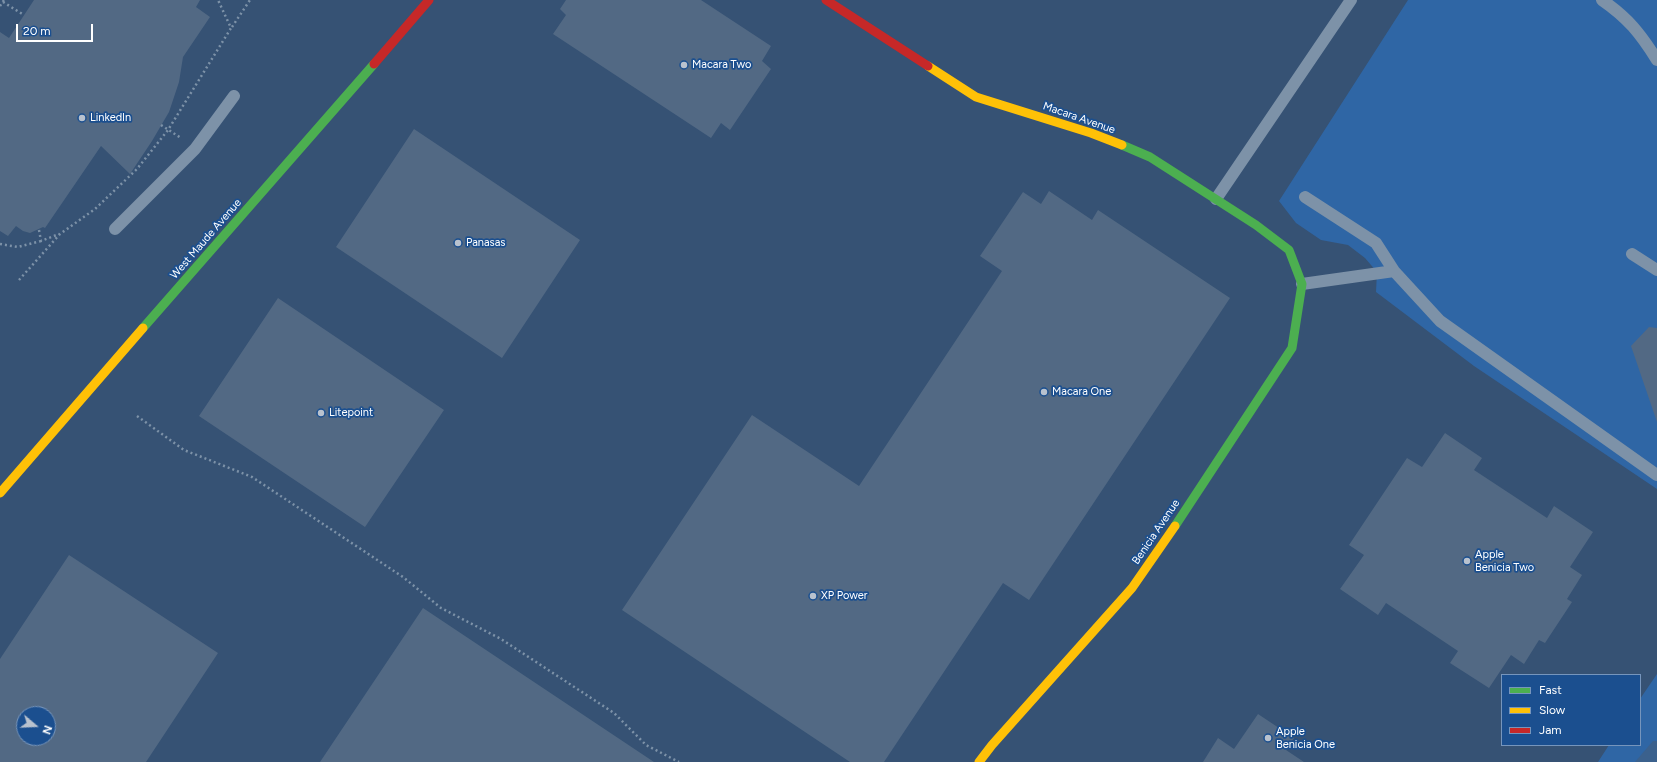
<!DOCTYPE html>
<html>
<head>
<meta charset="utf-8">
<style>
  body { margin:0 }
  #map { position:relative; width:1657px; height:762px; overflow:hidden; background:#365274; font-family:Figtree,sans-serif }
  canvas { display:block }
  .legend { position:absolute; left:1501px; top:674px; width:140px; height:72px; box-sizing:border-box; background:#1b4f8f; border:1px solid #7695bc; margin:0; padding:5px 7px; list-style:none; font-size:12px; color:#fff }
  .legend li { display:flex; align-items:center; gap:8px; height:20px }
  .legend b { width:20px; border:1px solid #7695bc }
  .north { position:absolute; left:16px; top:706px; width:40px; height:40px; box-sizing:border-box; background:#1b4f8f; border:1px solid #7695bc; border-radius:50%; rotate:109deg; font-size:11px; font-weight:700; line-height:16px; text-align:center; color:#fff }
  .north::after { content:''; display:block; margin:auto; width:14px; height:18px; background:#b9c2ce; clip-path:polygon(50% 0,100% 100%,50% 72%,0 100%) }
  .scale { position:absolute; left:16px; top:24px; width:77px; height:18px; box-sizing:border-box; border:2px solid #fff; border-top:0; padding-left:5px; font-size:12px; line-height:14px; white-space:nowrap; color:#fff; -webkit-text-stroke:3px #1b4f8f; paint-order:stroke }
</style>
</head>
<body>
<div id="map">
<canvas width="1657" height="762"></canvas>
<ul class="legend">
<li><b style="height:5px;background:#4caf50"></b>Fast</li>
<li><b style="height:5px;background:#ffc107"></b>Slow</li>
<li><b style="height:5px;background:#c62828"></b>Jam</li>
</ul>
<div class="north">N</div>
<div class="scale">20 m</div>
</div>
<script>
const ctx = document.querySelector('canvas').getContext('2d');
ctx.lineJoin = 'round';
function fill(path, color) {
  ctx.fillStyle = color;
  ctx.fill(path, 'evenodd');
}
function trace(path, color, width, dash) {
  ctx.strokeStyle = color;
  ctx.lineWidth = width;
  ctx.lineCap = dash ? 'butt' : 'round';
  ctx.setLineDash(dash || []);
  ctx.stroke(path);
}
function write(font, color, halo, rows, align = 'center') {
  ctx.font = font + ' Figtree,sans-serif';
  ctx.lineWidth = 3.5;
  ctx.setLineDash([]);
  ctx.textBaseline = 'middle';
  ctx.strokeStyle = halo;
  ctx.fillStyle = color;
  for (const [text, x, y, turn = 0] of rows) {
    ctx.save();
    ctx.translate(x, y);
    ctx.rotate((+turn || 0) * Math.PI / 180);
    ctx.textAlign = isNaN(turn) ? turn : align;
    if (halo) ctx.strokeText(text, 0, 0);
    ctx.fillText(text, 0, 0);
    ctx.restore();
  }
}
const green = new Path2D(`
  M1408,0H1657V489L1474,366L1376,292L1377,272L1365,258L1348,245L1321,240L1296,223L1279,201Z
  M1657,674V762H1598L1609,745H1640V699Z`);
const water = new Path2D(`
  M1653,741H1657V762H1635Z`);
const building = new Path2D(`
  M34,0H200L196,7L210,17L183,57L179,82L169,112L152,141L130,174L101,146L45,228L43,227L30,233L23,231L16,226L8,236L0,231V32L9,38Z
  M566,0H701L771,46L762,61L771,69L730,130L721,123L711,138L553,34L566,15L560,9Z
  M414,129L580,240L502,358L336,247Z
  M1049,191L1092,220L1098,210L1230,298L1029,600L1003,583L884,762H850L622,610L752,415L859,486L1002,271L980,256L1023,192L1041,204Z
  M278,298L444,410L365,527L199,416Z
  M1649,327L1657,328V422L1631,346Z
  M1445,433L1482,458L1474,470L1547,518L1554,506L1593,532L1570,567L1582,575L1567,599L1572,602L1545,643L1539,640L1524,664L1511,655L1489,688L1450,663L1458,651L1386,603L1378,615L1340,589L1364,555L1349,545L1407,458L1422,467Z
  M69,555L218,653L146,762H0V659ZM24,714H48V738H24Z
  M423,608L654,762H320Z
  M1258,714L1294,738L1286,750L1304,762H1203L1218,738L1234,749Z`);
const path = new Path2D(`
  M3,2L24,15
  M0,6L4,0
  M232,27L250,0
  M161,125L181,138
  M39,230L41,241L59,234
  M0,244L18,247L41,241
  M19,280L60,234L95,209L137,169L168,130L231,28L218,0
  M137,416L184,450L252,477L403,577L441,608L501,639L614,713L646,745L679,762`);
const lane = new Path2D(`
  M1602,0C1628,18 1640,33 1657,60
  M1305,197L1376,243L1394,271L1440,321L1657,475
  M1216,199L1351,0
  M115,229L195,149L234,96
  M1632,254L1657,270
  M1302,284L1394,271`);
const fast = new Path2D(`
  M1122,145L1150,157L1256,225L1289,250L1302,284L1292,348L1175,526
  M143,328L374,64`);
const slow = new Path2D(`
  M928,66L976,97L1091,133L1122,145
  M0,493L143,328
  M979,762L992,745L1132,588L1175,526`);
const jam = new Path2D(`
  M826,0L928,66
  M374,64L429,0`);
const markers = [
  [684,65,4,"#b9c2ce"],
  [82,118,4,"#b9c2ce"],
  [458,243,4,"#b9c2ce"],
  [1044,392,4,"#b9c2ce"],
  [321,413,4,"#b9c2ce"],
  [1467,561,4,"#b9c2ce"],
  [813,596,4,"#b9c2ce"],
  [1268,738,4,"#b9c2ce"]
];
const poiNames = [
  ["Macara Two",692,65],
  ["LinkedIn",90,118],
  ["Panasas",466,243],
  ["Macara One",1052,392],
  ["Litepoint",329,413],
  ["Apple",1475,555],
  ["Benicia Two",1475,568],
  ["XP Power",821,596],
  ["Apple",1276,732],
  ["Benicia One",1276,745]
];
const streetNames = [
  ["Macara Avenue",1079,118,19],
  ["West Maude Avenue",206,239,-49],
  ["Benicia Avenue",1156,532,-56]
];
fill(green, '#2f66a5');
fill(water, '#3b618d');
fill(building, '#526984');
trace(path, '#7d92a8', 2.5, [2, 3]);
trace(lane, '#7d92a8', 12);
trace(fast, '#4caf50', 9);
trace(slow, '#ffc107', 9);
trace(jam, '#c62828', 9);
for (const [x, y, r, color] of markers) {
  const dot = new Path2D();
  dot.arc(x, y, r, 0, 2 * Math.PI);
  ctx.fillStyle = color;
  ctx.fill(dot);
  trace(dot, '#1b4f8f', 1.5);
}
write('11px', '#fff', '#1b4f8f', poiNames, 'left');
write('11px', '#fff', '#1b4f8f', streetNames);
</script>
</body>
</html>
